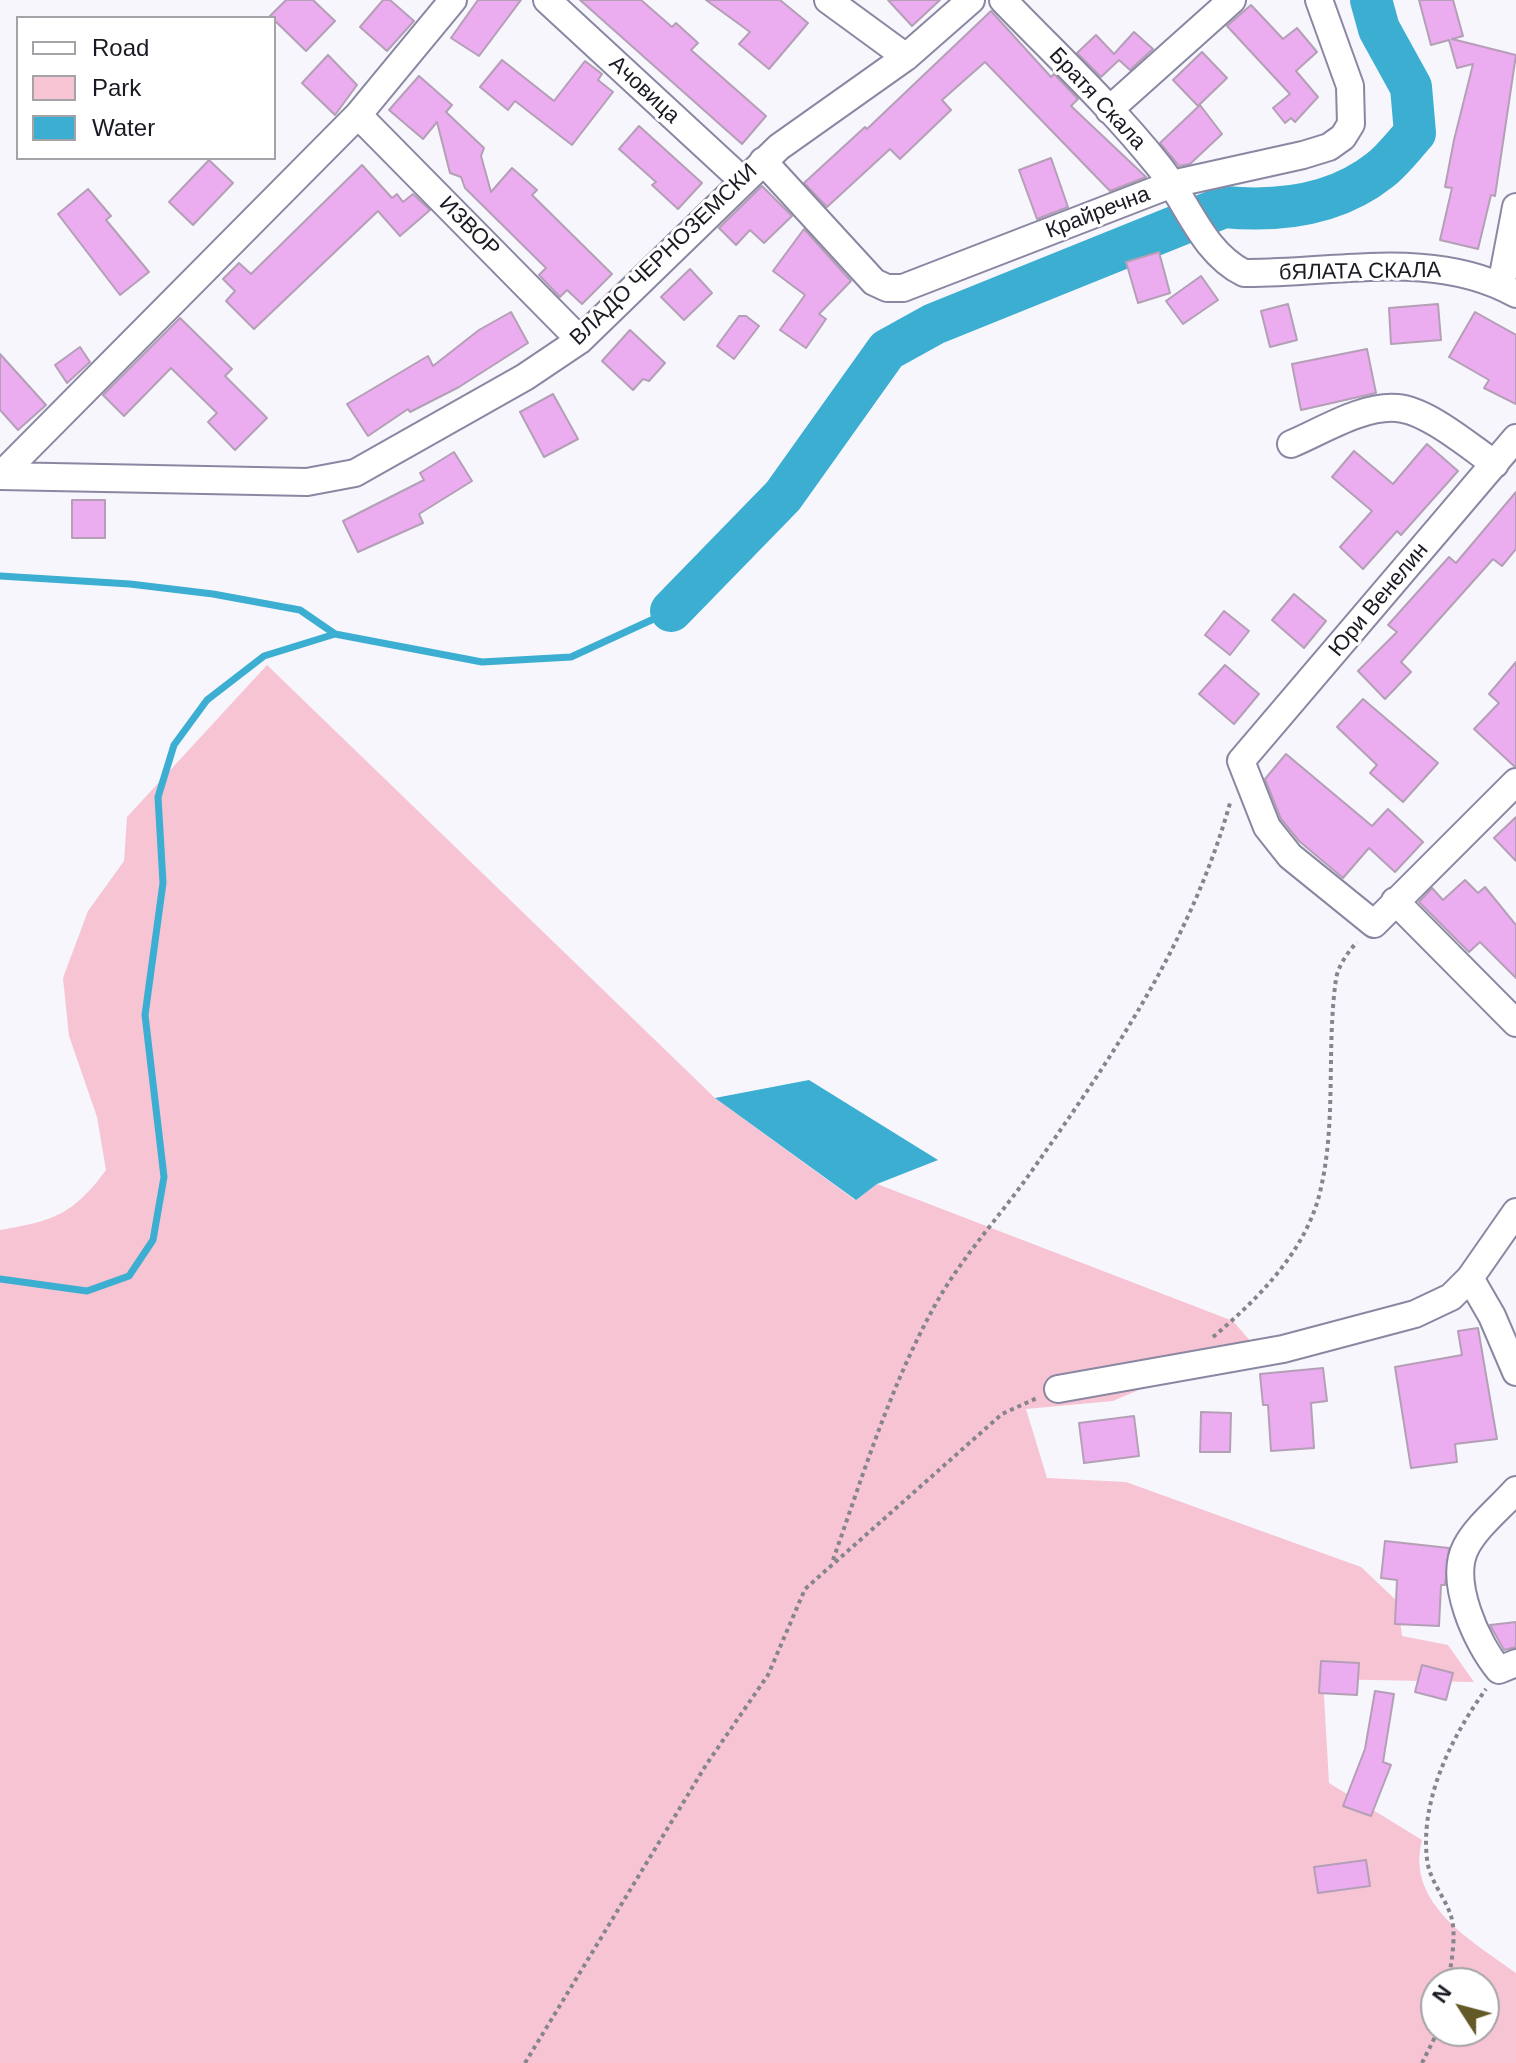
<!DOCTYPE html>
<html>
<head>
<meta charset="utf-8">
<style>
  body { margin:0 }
  #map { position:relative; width:1516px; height:2063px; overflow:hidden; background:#f6f6fc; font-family:Helvetica,sans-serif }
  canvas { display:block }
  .legend { position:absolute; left:16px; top:16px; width:260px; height:144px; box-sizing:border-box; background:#fff; border:2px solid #a4a3a7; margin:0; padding:10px 14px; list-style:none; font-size:24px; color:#1b1a24 }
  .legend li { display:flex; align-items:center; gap:16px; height:40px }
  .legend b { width:40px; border:2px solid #a4a3a7 }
  .north { position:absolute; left:1420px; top:1967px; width:80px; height:80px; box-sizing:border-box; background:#fff; border:2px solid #a4a3a7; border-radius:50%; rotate:306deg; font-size:22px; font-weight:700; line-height:32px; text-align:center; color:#1b1a24 }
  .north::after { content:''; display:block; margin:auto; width:28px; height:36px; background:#625926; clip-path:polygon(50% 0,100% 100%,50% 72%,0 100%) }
</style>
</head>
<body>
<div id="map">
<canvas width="1516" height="2063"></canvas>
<ul class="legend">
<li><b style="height:10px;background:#fff"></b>Road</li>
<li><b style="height:22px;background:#f7c4d4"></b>Park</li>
<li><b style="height:22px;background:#3baed1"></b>Water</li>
</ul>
<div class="north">N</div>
</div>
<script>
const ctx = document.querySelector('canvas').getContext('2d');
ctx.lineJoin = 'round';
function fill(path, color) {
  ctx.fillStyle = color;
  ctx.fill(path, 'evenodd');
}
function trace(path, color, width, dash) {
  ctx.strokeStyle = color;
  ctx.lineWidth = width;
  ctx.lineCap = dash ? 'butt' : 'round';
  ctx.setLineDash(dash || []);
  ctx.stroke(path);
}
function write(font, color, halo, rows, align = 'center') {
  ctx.font = font + ' Helvetica,sans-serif';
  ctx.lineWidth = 6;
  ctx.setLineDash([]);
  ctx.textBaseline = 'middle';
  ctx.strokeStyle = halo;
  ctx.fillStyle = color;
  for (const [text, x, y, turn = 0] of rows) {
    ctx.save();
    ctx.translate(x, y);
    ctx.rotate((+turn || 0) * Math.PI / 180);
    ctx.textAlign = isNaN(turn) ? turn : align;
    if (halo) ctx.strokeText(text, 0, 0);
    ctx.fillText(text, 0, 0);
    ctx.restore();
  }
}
const green = new Path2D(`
  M267,665L715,1098L855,1200L877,1184L1233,1321L1264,1357L1217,1356L1113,1401L1026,1409L1047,1478L1126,1482L1361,1567L1398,1602L1402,1636L1448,1645L1474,1682L1323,1679L1329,1783L1422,1840C1405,1904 1472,1941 1516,1973V2063H0V1230C53,1221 73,1215 106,1170L97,1117L69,1036L63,978L88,911L124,861L127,817ZM1436,1983H1484V2031H1436Z`);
const water = new Path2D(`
  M809,1080L938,1160L877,1184L856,1200L715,1098Z`);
const stream = new Path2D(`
  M0,576L130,584L213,594L300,610L335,634
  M0,1279L87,1291L129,1276L153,1240L164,1177L145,1015L163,883L158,797L174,745L207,700L264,656L335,634L482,662L571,657L671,611`);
const river = new Path2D(`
  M671,611L783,496L887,350L934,324L1224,207C1279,212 1335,206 1380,170C1393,160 1404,145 1415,133L1411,87L1379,29L1371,0`);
const building = new Path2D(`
  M286,0H313L335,21L306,51L270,16Z
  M383,0H390L414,21L387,51L360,27Z
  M478,0H521L479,56L451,38Z
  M580,0H641L672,27L676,23L698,43L691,50L766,116L742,144Z
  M706,0H780L808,23L769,69L739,44L750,32Z
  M888,0H940L912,26Z
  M1419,0H1453L1463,36L1452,39L1516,55L1495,196L1491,195L1478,249L1440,240L1452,188L1445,187L1454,140L1473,64L1457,68L1449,40L1431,45Z
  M1251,5L1283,39L1297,28L1317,52L1296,71L1318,97L1295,122L1291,118L1285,123L1273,108L1290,94L1227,26Z
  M991,11L1051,77L1054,74L1078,99L1071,106L1146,177L1110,191L985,62L942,100L951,110L900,159L890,149L827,207L804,183L865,127L867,129Z
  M1134,32L1153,49L1130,70L1119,60L1101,77L1077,53L1096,35L1114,54Z
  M1202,52L1227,78L1198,106L1173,80Z
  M328,55L357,85L335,115L302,83Z
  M502,60L554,101L585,61L602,74L598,80L613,92L572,145L515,101L508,110L480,87Z
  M419,76L452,105L446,112L484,148L481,156L491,192L512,168L537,190L532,195L612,274L582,304L567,290L560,297L539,275L546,268L465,188L461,177L450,173L437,122L423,139L389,110Z
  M1200,105L1222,134L1190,164L1179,166L1160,143Z
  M639,126L702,183L678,209L652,185L656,182L619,149Z
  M1051,158L1068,207L1037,219L1019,170Z
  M209,160L233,183L193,225L169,202Z
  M362,165L392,198L397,194L403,202L413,194L430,210L400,236L378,211L254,329L226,301L235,291L223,279L239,263L251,274Z
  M762,186L792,216L764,243L750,230L736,245L719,228Z
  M88,189L111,216L106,220L149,272L120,295L58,214Z
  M804,229L851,281L819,314L826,319L806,348L780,330L805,295L773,271Z
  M1159,252L1170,293L1138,303L1126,262Z
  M690,269L712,293L684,320L661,297Z
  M1201,276L1218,300L1183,324L1166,301Z
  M1288,304L1297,340L1270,347L1261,311Z
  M1438,304L1441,340L1391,344L1389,308Z
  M511,312L528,343L459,387L410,412L408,409L368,436L347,404L428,356L433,366L479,330Z
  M1475,312L1516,335V404L1484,388L1489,380L1449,357Z
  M739,316H746L759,326L734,359L717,346Z
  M180,318L232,369L225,376L267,418L235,450L208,422L217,413L171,368L124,416L103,395Z
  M630,330L665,363L649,381L643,379L633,390L602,361Z
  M80,347L90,362L67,383L55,365Z
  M1367,349L1376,393L1301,410L1292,364Z
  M0,354L46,405L18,430L0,410Z
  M553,394L578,439L544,457L520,412Z
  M1427,444L1458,471L1401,535L1397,531L1363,569L1340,547L1372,511L1332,477L1354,451L1393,484Z
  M454,452L472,481L419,514L423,523L358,552L343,521L424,480L420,473Z
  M1516,492V549L1502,566L1493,559L1401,662L1411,672L1385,699L1358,671L1397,632L1388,625L1414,596L1449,557L1456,563Z
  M72,500H105V538H72Z
  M1294,594L1326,621L1304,648L1272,620Z
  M1224,611L1249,631L1230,655L1205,635Z
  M1516,662V766H1514L1474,729L1499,703L1489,694Z
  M1225,665L1259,694L1234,724L1199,694Z
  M1363,699L1438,763L1403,802L1370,773L1377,765L1337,727Z
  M1286,754L1372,826L1388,809L1423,842L1395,872L1369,848L1343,878L1299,841L1281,819L1265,779Z
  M1516,817V861L1494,838Z
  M1465,880L1478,893L1485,887L1516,925V978L1480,942L1469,952L1419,902L1432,888L1443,900Z
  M1478,1328L1497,1439L1455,1444L1457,1462L1411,1468L1395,1367L1462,1355L1458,1331Z
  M1323,1368L1327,1401L1311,1403L1314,1448L1271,1451L1268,1405H1263L1260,1374Z
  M1201,1412L1231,1413L1230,1452H1200Z
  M1134,1416L1139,1456L1084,1463L1079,1423Z
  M1385,1541L1449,1548L1445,1585H1441L1439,1626L1395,1624L1397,1580L1381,1578Z
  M1516,1622V1647L1504,1650L1490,1625Z
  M1321,1661L1359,1663L1357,1695L1319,1693Z
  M1422,1665L1453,1673L1446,1700L1415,1692Z
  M1375,1691L1394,1694L1383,1762L1391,1765L1371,1816L1343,1806L1365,1749Z
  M1366,1860L1370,1886L1318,1893L1314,1867Z`);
const path = new Path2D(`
  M1213,1337C1258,1299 1306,1251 1320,1192C1337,1122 1326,1049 1336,979C1338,966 1348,952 1357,942
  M833,1560C863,1475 890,1387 934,1307C959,1261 995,1222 1026,1179C1109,1062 1191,943 1230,803
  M1448,1983C1451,1964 1457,1935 1451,1916C1445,1897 1429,1880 1427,1859C1420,1799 1452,1736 1486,1689
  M525,2063L706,1765L768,1675L805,1589L1002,1414L1037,1398
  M1422,2063L1438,2031`);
const minor = new Path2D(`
  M547,0L742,180
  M828,0L906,57
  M1003,0C1055,54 1111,106 1158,165C1188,202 1201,251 1244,273C1334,274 1433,248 1516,294
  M1109,110L1232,0
  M358,115L580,340
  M763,161L874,282L887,288H903L1172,184L1303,155L1329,147L1343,137L1351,124L1350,86L1319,0
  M1501,286L1516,207
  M1516,438L1241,761L1267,827L1290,856L1374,924L1516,782
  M1291,444C1322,431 1363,405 1397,408C1427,410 1470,447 1495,464
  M0,476L358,115L453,0
  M1,476L307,482L355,473L525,377L580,340L779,147L906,57L971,0
  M1395,901L1516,1023
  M1470,1278L1492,1316L1516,1372
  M1058,1389L1283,1349L1415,1314L1451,1297L1470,1278L1516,1212
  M1516,1490C1500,1508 1477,1526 1466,1547C1448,1581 1477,1644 1499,1670L1516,1663`);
const streetNames = [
  ["Ачовица",644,90,43],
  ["Братя Скала",1097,99,47],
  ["Крайречна",1098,213,-21],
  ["ИЗВОР",469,227,45],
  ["ВЛАДО ЧЕРНОЗЕМСКИ",664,255,-44],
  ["бЯЛАТА СКАЛА",1360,272,-1],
  ["Юри Венелин",1379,600,-50]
];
fill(green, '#f7c4d4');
fill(water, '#3baed1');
trace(stream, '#3baed1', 7);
trace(river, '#3baed1', 42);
fill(building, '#ebadf0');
trace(building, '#b49fb6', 2);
trace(minor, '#8a87a2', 30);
trace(path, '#86858d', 4, [4, 4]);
trace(minor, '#fff', 26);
write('22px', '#1b1a24', '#fff', streetNames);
</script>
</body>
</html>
